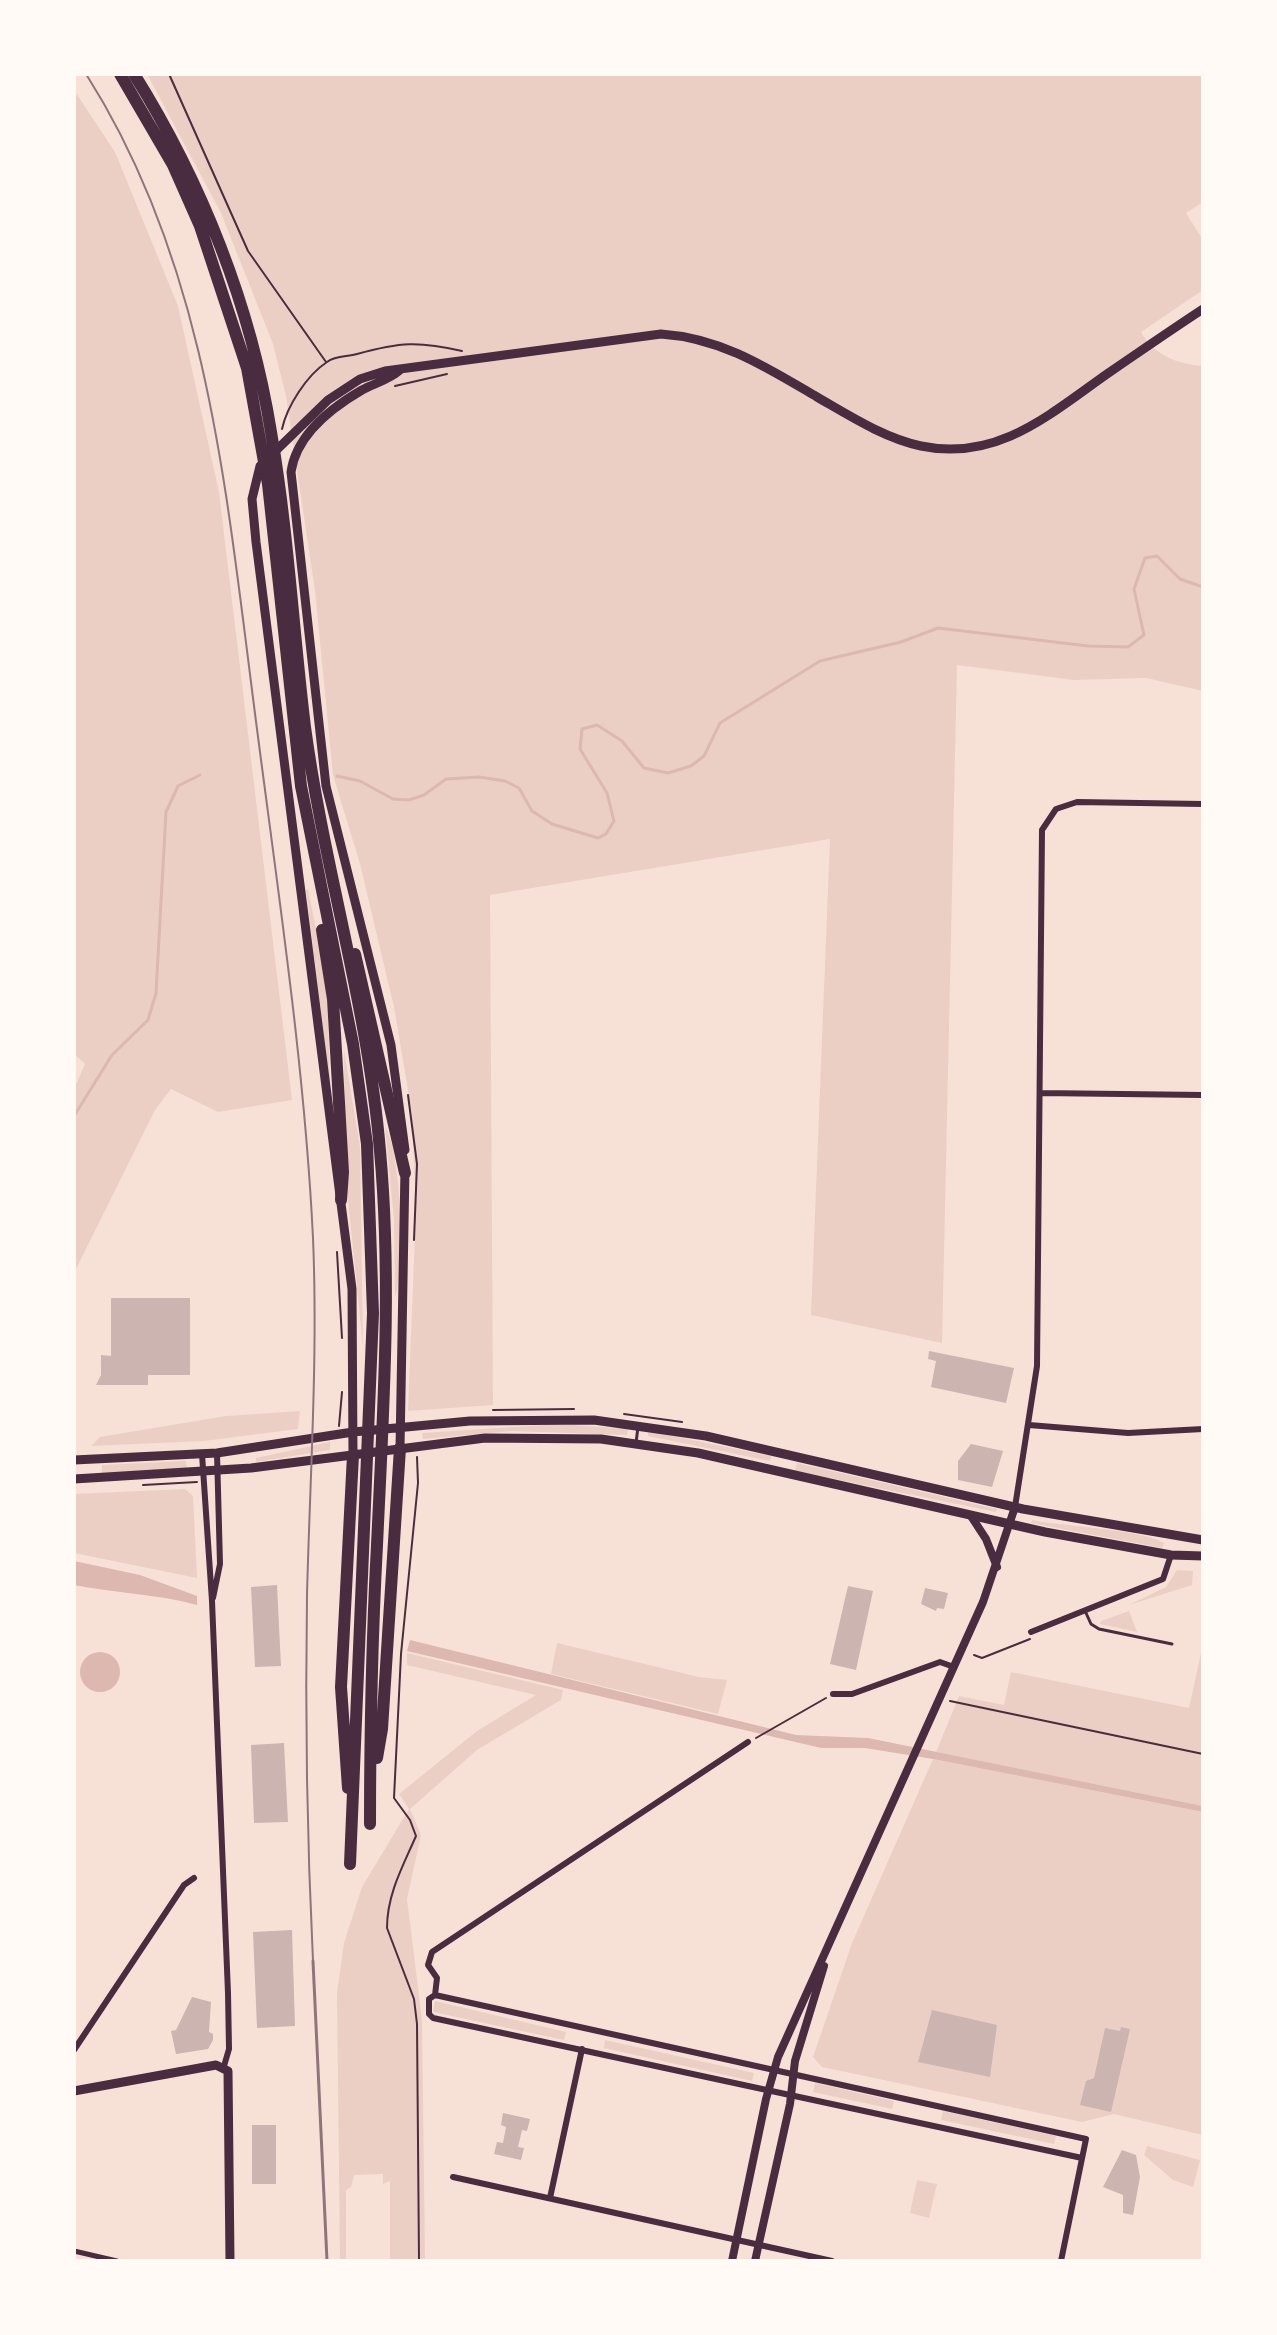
<!DOCTYPE html>
<html>
<head>
<meta charset="utf-8">
<style>
  body { margin:0 }
  #map { position:relative; width:1277px; height:2335px; overflow:hidden; background:#f7e1d7; font-family:"Space Grotesk",sans-serif }
  canvas { display:block }
  .frame { position:absolute; inset:0; border:76px solid #fffaf5; pointer-events:none }
</style>
</head>
<body>
<div id="map">
<canvas width="1277" height="2335"></canvas>
<div class="frame"></div>
</div>
<script>
const ctx = document.querySelector('canvas').getContext('2d');
ctx.lineJoin = 'round';
function fill(path, color) {
  ctx.fillStyle = color;
  ctx.fill(path, 'evenodd');
}
function trace(path, color, width, dash) {
  ctx.strokeStyle = color;
  ctx.lineWidth = width;
  ctx.lineCap = dash ? 'butt' : 'round';
  ctx.setLineDash(dash || []);
  ctx.stroke(path);
}
const green = new Path2D(`
  M147,74H1203V202L1186,213L1203,240V290L1141,332C1154,355 1177,364 1203,366V691L1146,678L1074,680L957,665L942,1343L811,1315L830,839L490,895L493,1405L408,1411L416,1208L412,1114L394,1007L360,864L333,775L315,591L286,396L273,344L221,213Z
  M74,90L115,152L178,306L219,492L292,1100L218,1112L171,1089L155,1110L74,1273V1089L85,1064L74,1054Z
  M308,889L327,985L330,1085L306,890Z
  M344,1050L360,1147L363,1347L345,1170Z
  M385,1127C401,1149 406,1272 395,1297L394,1220Z
  M300,1411L298,1429L204,1441L91,1446L100,1437L226,1416Z
  M560,1424L628,1429L627,1435L512,1431L423,1439L422,1433Z
  M648,1431L771,1456L770,1461L648,1436Z
  M330,1442V1450L256,1462V1458Z
  M186,1461L187,1469L102,1473V1465Z
  M797,1463L997,1509L996,1512L795,1471Z
  M185,1489L193,1496L197,1578L74,1553V1494Z
  M1032,1520C1061,1526 1145,1530 1164,1543L1162,1548L1031,1523Z
  M1177,1570L1193,1571L1192,1585L1129,1605L1166,1587Z
  M1129,1611L1137,1632L1100,1624L1101,1621Z
  M557,1643L699,1677L727,1680L718,1714L551,1674Z
  M1203,1644V1806L936,1752L959,1696L1004,1705L1011,1672L1189,1708Z
  M407,1653L563,1690L561,1700L477,1750L410,1809L421,1835L407,1899L422,2020L425,2261H390V2181L383,2184V2174L354,2175L351,2187L346,2190V2261H340L337,1993L344,1943L362,1887L409,1809L399,1794L477,1731L536,1695L407,1665Z
  M933,1759L1203,1812V2135L1114,2114L1082,2122L822,2067L813,2057L852,1943Z
  M435,2001L566,2032L564,2040L433,2012Z
  M605,2040L754,2073L752,2081L604,2048Z
  M815,2083L894,2101L892,2109L813,2092Z
  M943,2111L1056,2136L1054,2144L941,2120Z
  M1147,2146L1200,2160L1193,2187L1173,2180L1144,2155Z
  M917,2180L937,2184L929,2218L910,2213Z`);
const water = new Path2D(`
  M74,1561L140,1575L197,1596V1605C157,1594 115,1593 74,1585Z
  M410,1640L796,1735L868,1738L1203,1806V1812L933,1759L865,1748H821L407,1651Z
  M80 1672a20 20 0 1 1 40 0a20 20 0 1 1-40 0Z`);
const stream = new Path2D(`
  M337,776L360,781L393,799L409,800L424,795L446,779L479,777L505,781L519,788L532,811L552,824L598,838L606,834L614,821L607,793L580,749L582,729L597,725L622,741L644,768L668,773L691,766L704,756L720,723L820,661L901,642L938,628L1088,646L1128,647L1144,635L1134,589L1145,558L1157,556L1180,579L1203,587
  M74,1116L112,1055L148,1020L156,993L166,812L178,786L200,775`);
const building = new Path2D(`
  M111,1298H190V1375H148V1385H96L101,1375V1355L111,1356Z
  M929,1351L1014,1368L1006,1403L931,1387L936,1361L928,1359Z
  M971,1444L1003,1451L992,1487L958,1480V1461Z
  M277,1585L281,1666L255,1667L251,1587Z
  M848,1586L873,1591L856,1670L830,1664Z
  M925,1588L948,1593L944,1609L937,1608L936,1611L921,1604Z
  M284,1743L288,1822L254,1823L251,1745Z
  M292,1930L295,2026L257,2028L253,1932Z
  M192,1997L211,2002L209,2032L213,2034V2040L208,2049L176,2054L171,2031L176,2030Z
  M932,2010L997,2025L990,2077L918,2062Z
  M1121,2027L1130,2029L1111,2112L1080,2105L1086,2081L1094,2078L1105,2028L1120,2031Z
  M503,2113L530,2119L527,2131L522,2130L518,2147L524,2148L521,2160L494,2154L497,2142L503,2143L506,2127L501,2125Z
  M252,2125H276V2184H252Z
  M1122,2150L1136,2155L1140,2177L1133,2215L1123,2213V2195L1103,2187Z`);
const path = new Path2D(`
  M169,74L248,251L326,362
  M395,386L447,374
  M282,429C287,406 307,375 327,362C336,355 347,357 357,354C400,342 419,341 462,351
  M408,1095L417,1164L414,1240
  M337,1252L342,1338
  M493,1410L574,1409
  M624,1414L682,1422
  M339,1426L342,1392
  M417,1457L418,1483L401,1654L394,1798L410,1820L416,1836C403,1866 387,1894 387,1928L414,1999L417,2024L419,2261
  M143,1485L197,1482
  M974,1655L982,1658L1030,1639
  M950,1701L1203,1754
  M756,1738L826,1698`);
const service = new Path2D(`
  M636,1443L638,1427
  M1086,1613L1091,1624L1099,1629L1172,1644`);
const pedestrian = new Path2D(`
  M74,2251L117,2261`);
const minor = new Path2D(`
  M1040,1093L1203,1095
  M1029,1425L1128,1433L1203,1429
  M202,1454L212,1601L228,1993L229,2049L224,2066
  M1015,1507L1037,1366L1042,830L1056,809L1077,802L1203,804
  M213,1598L220,1564L217,1453
  M1031,1632L1163,1579L1171,1555
  M833,1694H852L940,1662L954,1667
  M435,1995L1086,2139L1061,2261
  M435,1995L429,1999V2014L433,2018L1082,2158
  M435,1995L437,1978L428,1965L432,1952L748,1742
  M74,2050L184,1885L194,1878
  M453,2177L832,2261
  M550,2198L582,2049`);
const tertiary = new Path2D(`
  M971,1516L986,1539L997,1567
  M732,2261L766,2099L778,2057L983,1602L1015,1507
  M755,2261L790,2104L795,2061L824,1966`);
const secondary = new Path2D(`
  M400,370C389,380 375,383 362,390C331,408 296,436 291,472L326,786L391,1045L405,1150
  M400,1448L405,1168
  M353,1455L352,1289L256,542L252,499L260,466L328,400L360,379L385,371L661,334C721,338 766,367 817,397C850,416 884,438 921,446C997,462 1050,414 1107,374C1139,352 1171,330 1203,309
  M74,1460L217,1453L353,1432L470,1421L594,1420L706,1436L1023,1509L1203,1540
  M74,1479L251,1468L485,1438L601,1439L698,1453L1045,1532L1171,1555L1203,1556
  M74,2091L216,2065L228,2071L230,2261`);
const motorway = new Path2D(`
  M120,74L173,165L200,226L247,368L268,484L301,786L353,1044L367,1144L373,1313L350,1864
  M134,74C202,183 251,306 271,432C288,530 293,629 305,727C324,869 368,1007 380,1151C392,1282 383,1414 377,1545C372,1638 370,1731 370,1824
  M322,930L333,999L343,1172L341,1200
  M355,954L405,1173
  M377,1758L382,1729L400,1448
  M348,1788L341,1687L353,1455`);
const tram = new Path2D(`
  M86,74C203,258 224,471 251,682C274,867 304,1053 313,1238C318,1357 310,1476 307,1595C305,1717 307,1839 313,1961`);
const rail = new Path2D(`
  M313,1961L327,2261`);
fill(green, '#ebcfc5');
fill(water, '#dcb8b0');
trace(stream, '#dcb8b0', 3);
fill(building, '#ccb4b1');
trace(path, '#4a2c40', 2);
trace(service, '#4a2c40', 3);
trace(pedestrian, '#4a2c40', 5);
trace(minor, '#4a2c40', 6);
trace(tertiary, '#4a2c40', 8);
trace(secondary, '#4a2c40', 9);
trace(motorway, '#4a2c40', 12);
trace(tram, '#8f747c', 2);
trace(rail, '#8f747c', 3);
</script>
</body>
</html>
